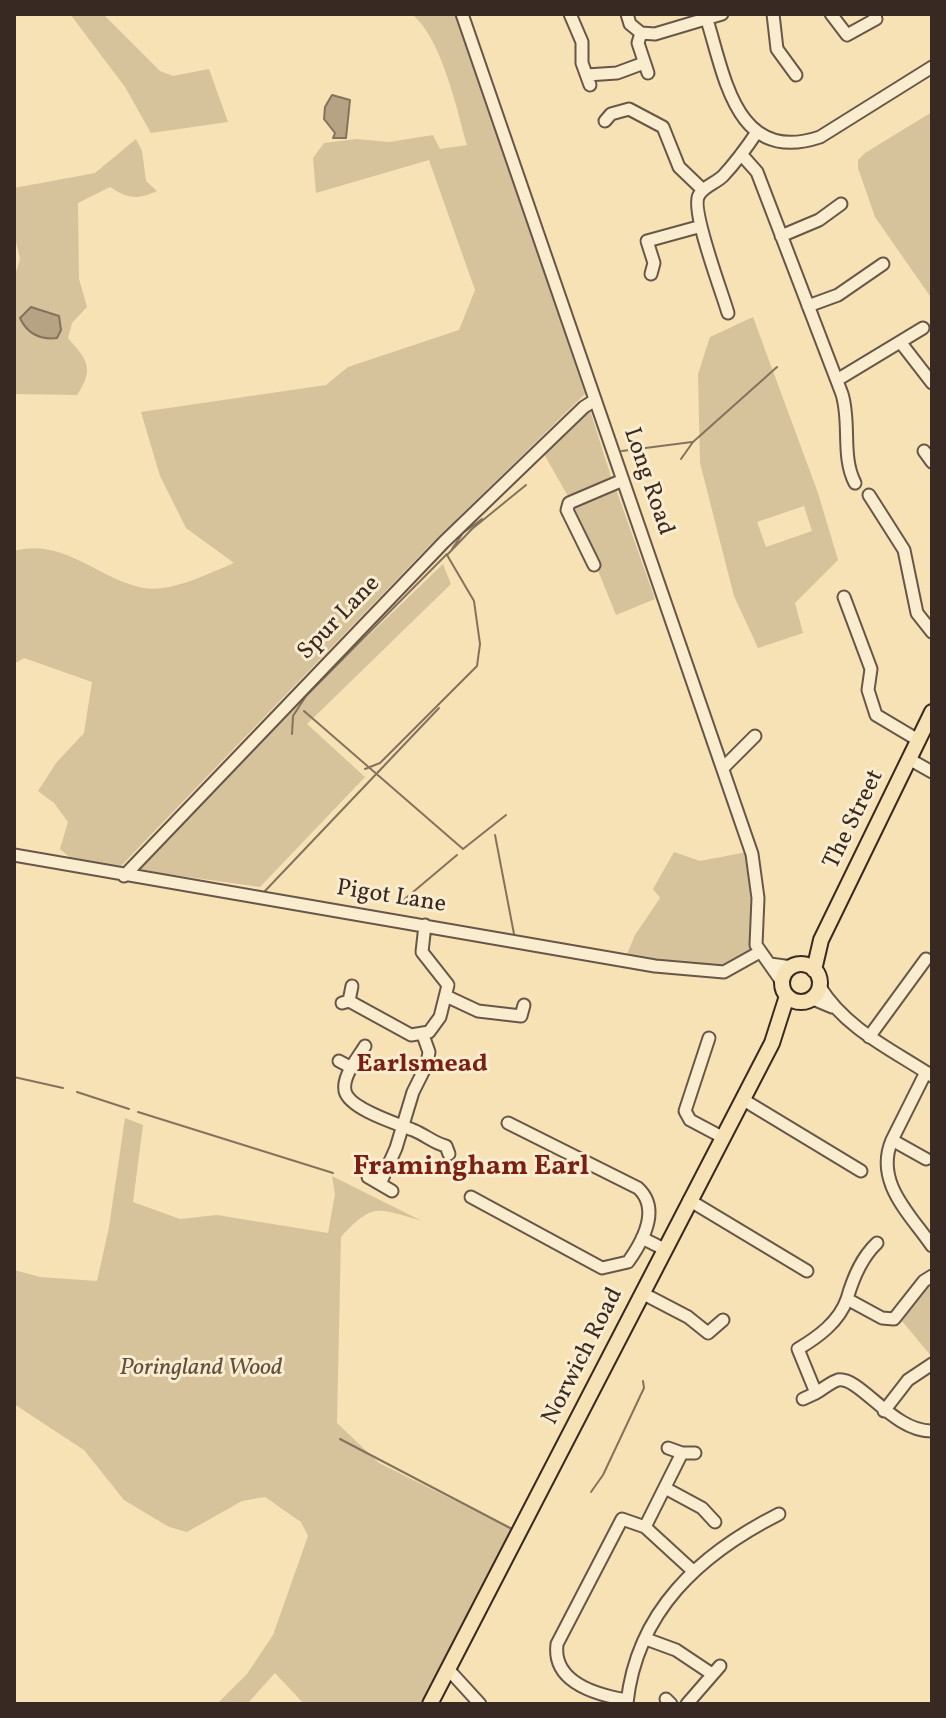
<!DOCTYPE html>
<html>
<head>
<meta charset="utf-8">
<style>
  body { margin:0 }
  #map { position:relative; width:946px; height:1718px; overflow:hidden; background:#f6e2b5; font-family:Vollkorn,serif }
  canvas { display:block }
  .frame { position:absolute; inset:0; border:16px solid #392923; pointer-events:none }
</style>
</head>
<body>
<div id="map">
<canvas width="946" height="1718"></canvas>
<div class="frame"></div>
</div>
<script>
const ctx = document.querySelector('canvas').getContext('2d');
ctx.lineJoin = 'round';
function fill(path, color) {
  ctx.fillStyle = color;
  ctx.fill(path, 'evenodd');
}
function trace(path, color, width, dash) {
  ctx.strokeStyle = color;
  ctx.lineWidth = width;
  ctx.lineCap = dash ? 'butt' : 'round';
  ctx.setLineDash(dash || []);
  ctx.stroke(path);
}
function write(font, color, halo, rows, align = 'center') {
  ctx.font = font + ' Vollkorn,serif';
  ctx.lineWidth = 6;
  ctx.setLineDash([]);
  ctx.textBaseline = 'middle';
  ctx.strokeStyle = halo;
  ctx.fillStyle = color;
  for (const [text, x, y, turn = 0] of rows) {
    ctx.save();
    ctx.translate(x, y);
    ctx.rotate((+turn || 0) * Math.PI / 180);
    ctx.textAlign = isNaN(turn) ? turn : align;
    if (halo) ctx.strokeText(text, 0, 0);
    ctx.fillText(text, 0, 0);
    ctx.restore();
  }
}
const green = new Path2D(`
  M70,14H103L160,71L173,76L209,69L228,122L151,133L125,87Z
  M411,14H457L585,394L426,549L121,866L74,861L60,849L68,822L54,803L38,791L56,763L84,733L92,682L24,658L14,664V551C64,537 99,580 144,588C170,593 210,573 234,563L186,528L160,476L141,412L326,385L348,367L459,330L475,290L429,160L316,193L313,158L324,143L356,139L389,142L433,135L440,149L467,145C457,110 441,35 411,14Z
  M932,112V299L875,217L858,168V160L865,153Z
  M136,139L142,151L146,181L157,191C137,200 128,199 110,187L78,203L79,279L87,307L72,323L68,338C87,360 95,368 77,395L14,394V279L20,259L14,233V188L95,173Z
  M753,317L818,493L838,560L795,603L803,633L758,648L734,596L700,463L698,374L710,337ZM804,506L812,531L766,547L757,522Z
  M590,410L612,480L569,498L544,454Z
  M616,489L655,599L616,615L573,509Z
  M443,564L451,584L307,724L365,777L260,887L138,870L292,709Z
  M674,852L700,861L747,852L751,868L755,949L729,966L704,968L627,954L635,935L660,898L653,889Z
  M125,1118L143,1125L133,1202L180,1219L217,1215L328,1233L335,1194L332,1176L422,1221C378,1209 374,1201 341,1237L337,1423L379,1463L512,1529L422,1704H304L275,1673L247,1704H217L247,1674L273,1635L308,1536L301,1522L265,1497L242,1501L187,1532L169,1527L124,1500L84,1450L14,1404V1270L40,1277L97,1281L109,1227Z
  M932,1280V1357L901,1320Z`);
const water = new Path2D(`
  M332,95L350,100L346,138H333L335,133L324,119L325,107Z
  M31,307L59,316L61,330L57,338C41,340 27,334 20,318Z`);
const stream = new Path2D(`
  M622,451L692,442
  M681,459L693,442L777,367
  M452,549L463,533L482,519
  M304,711L463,849L506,815
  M292,734L293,716L306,696L447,554
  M365,769L380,763L477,666L480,644L474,601L447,555L472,529L526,485
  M495,835L514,934
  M264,892L439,708
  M400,903L457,855
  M14,1077L63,1088
  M77,1092L129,1109
  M138,1112L333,1173
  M340,1439L512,1529
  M591,1492L603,1475L644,1388L643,1381`);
const minor = new Path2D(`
  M462,14L752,854L758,898L756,945L782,982
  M570,14L582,42V63L590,85
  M627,14L630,24L641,33
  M773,14L777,49L796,75
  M831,14L847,35L876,19L874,14
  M707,20C725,77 736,165 820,137L932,67
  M641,33L655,34L722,14
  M641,33L638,43L648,73
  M587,75L617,73L644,63
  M605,121L611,114L629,109L663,127L679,167L703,190
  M741,154L757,172L842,394C851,423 841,456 855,483
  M781,236L819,220L841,204
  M651,274L654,263L647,241L698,227
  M808,306L838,295L883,264
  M728,313C722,292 690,209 699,195C704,186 716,183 723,176C736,162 747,147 757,132
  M901,343L932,383
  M837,380L923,328
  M924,451L932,462
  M869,495L904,550L917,613L932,632
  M594,565L567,510L569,503L623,480
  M844,597L871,669L868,690L876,715L918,740
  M909,759L932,772
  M723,768L755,736
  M14,855L655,966L724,972L758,953
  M124,876L444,542L584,407L595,400
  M770,964L792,967
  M820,987C846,1029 891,1049 932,1076
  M446,996L478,1011L521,1016L524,1005
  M813,999L832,1007
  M349,1001L352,986
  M342,1003L349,1001L411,1035L429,1032L440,1017L448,985L422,952L425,925
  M869,1037L926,959
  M709,1038L685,1111L690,1120L722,1137
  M365,1046C358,1058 342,1076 345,1091C349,1109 398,1124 413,1130C426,1135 433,1143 446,1146L449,1154
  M339,1061L352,1068
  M742,1099L861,1171
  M892,1140C874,1182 910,1214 932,1246
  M926,1159L892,1140L926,1072
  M368,1177L392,1191
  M380,1184L396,1148L413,1092L427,1064L429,1052L423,1035
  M471,1197L602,1268L628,1262C643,1241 661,1209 638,1188L508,1123
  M689,1200L807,1271
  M642,1238L664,1249
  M877,1243C861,1258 853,1278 847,1299C839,1322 818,1337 798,1349L816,1393C823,1389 831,1382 838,1380C860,1376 893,1432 932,1431
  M642,1293L688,1317L708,1333L723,1320
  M847,1299L882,1318L894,1319L924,1281L932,1276
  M803,1399L816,1393
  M884,1411L908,1380L932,1364
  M682,1453H695
  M665,1488L702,1508L715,1522
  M645,1527L682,1453L668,1448
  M646,1639L676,1650L712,1674
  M448,1669L480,1704
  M666,1699L671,1704
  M627,1700C597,1695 552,1683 557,1644L622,1519L645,1527L693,1571
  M627,1703C637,1611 700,1554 779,1514
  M687,1704L720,1666`);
const major = new Path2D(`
  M782 983a19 19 0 1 1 38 0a19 19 0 1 1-38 0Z
  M814,970L821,940L932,712
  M430,1704L772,1043L787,996`);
const streetNames = [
  ["Long Road",647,482,71],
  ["Spur Lane",340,619,-46],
  ["The Street",855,820,-64],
  ["Pigot Lane",391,898,9],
  ["Norwich Road",584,1357,-63]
];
const parkNames = [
  ["Poringland Wood",201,1370]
];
const neighbourhoodNames = [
  ["Earlsmead",422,1066]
];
const quarterNames = [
  ["Framingham Earl",471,1169]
];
fill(green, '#d6c39c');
fill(water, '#b6a383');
trace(water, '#84725d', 2);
trace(stream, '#84725d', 2);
trace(minor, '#685748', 15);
trace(major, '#392923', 18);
trace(minor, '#f9eccf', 11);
trace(major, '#f6e2b5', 14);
write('24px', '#392923', '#f9eccf', streetNames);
write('italic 24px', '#605041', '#f9eccf', parkNames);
write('bold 26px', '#7a1f14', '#f9eccf', neighbourhoodNames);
write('bold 28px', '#7a1f14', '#f9eccf', quarterNames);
</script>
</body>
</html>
